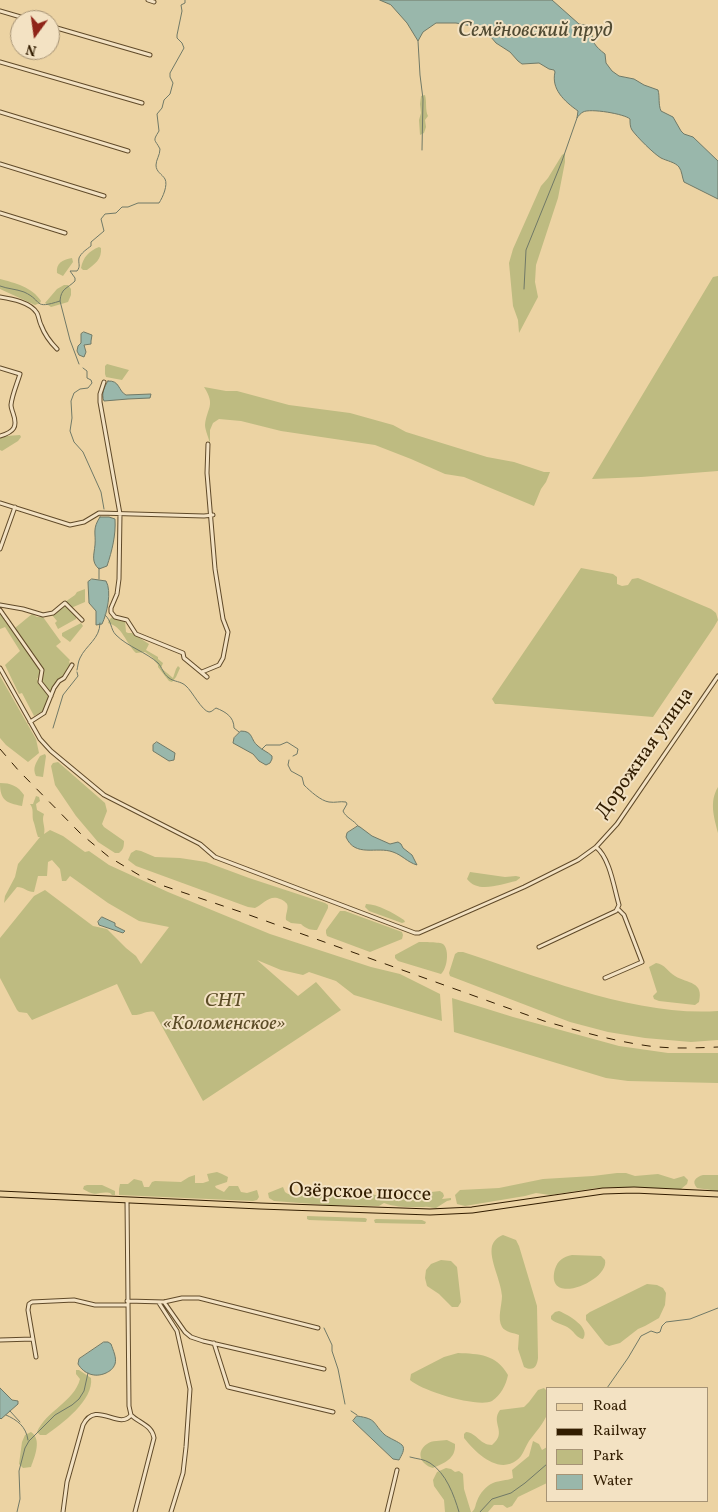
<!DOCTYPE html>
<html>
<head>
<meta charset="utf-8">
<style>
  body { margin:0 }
  #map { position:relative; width:718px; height:1512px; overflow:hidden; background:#ecd3a3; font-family:Vollkorn,serif }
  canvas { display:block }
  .legend { position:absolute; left:546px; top:1387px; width:162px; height:115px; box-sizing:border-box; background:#f3e2c3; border:1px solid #a69375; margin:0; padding:6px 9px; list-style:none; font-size:15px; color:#321d00 }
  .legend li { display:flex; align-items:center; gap:10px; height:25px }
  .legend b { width:25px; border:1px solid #a69375 }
  .north { position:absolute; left:10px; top:10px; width:50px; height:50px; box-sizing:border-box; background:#f3e2c3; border:1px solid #a69375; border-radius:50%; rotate:194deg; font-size:14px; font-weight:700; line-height:20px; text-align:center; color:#321d00 }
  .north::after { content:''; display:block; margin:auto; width:18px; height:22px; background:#8f2418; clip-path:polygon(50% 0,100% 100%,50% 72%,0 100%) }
</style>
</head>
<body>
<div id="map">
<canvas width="718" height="1512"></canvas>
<ul class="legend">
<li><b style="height:6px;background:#ecd3a3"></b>Road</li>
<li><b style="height:6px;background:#321d00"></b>Railway</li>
<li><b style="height:14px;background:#bebb81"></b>Park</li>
<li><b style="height:14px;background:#99b7ab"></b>Water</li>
</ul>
<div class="north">N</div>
</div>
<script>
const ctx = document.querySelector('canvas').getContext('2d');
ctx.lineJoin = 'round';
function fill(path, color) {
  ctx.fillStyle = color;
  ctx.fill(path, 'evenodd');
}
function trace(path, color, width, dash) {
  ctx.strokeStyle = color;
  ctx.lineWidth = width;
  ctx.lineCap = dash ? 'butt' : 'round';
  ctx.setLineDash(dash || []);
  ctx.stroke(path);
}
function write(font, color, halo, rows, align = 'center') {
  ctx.font = font + ' Vollkorn,serif';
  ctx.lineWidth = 4;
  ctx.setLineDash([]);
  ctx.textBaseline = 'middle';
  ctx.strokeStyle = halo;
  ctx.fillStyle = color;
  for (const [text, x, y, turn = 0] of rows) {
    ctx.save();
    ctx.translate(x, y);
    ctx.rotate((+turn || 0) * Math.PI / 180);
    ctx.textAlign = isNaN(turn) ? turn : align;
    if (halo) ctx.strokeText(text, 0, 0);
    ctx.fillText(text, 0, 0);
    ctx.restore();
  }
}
const green = new Path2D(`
  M425,95C427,102 425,110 428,116L425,120L426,127L424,133L420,135L419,120L421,113L420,104L421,96Z
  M565,153V162L558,198L536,265L535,282L538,297L519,333L518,320L513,306L509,263L513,249L541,186L548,178L562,155Z
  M99,247L101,248C102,259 95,264 87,270H83L81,268C83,257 89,251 99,247Z
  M72,258L73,262L63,276L57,273C56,263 62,260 72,258Z
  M718,276V471L641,477L592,479L713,277Z
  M0,279C15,283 32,287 41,301L40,303L35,305L0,289Z
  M64,285H68L71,289V295L68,302L51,307L45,303L57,289Z
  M107,364L129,370L122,380L106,377L105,374V366Z
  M204,387L226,391H237L289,405L350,413L393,425L406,432L487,457L514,462L544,472H550L546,482L541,489L534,506L464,477L445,474L411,459L375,445L281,431L241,421L219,419L213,423L210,430V444C209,438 205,430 205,425C207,407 216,406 204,387Z
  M20,435L21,437L18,441L2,451L0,450V438L6,436Z
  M581,568L613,574L617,577V584L622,586L628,585L632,579L638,578L711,609L716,613L718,620L714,627L653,717L500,704H495L492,699Z
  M85,589V602L71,608L65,602L75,595L77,592Z
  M65,604L76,617V619L58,629L55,623L57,621L52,615Z
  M0,612L40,670L41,673L37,679L50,696L44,711L34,716L22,693L19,694L5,665L20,651L5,627L0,629Z
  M32,614L37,617H43L61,642L56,646L70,660L69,662L71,665L64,677C57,678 54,687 51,693L41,681L44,673L42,669L15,628Z
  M112,617L125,621L126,632L128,633H132L149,644L146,650L158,657V659L163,663L161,668L173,678L176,669L178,666L180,668L176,677L172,682L169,681L158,667V665L152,657L145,652L136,653C125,642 123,627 108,623L109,620Z
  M81,623L83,626L70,642L62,636V633Z
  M0,676L36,739L39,753L28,762L6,745L0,738Z
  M45,754L46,756L43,777L36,776C32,768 36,763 40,756Z
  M58,762L105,803L107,811L102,824L104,827L124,841C124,847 123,850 119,853H115L98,842L76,816L55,785L51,766L53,763Z
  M0,783C11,783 18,786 24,795L22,806C6,803 0,800 0,783Z
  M718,787V833C714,817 709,802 718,787Z
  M36,796L39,797L40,801L36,804L37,810L44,814C41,821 46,827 44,834L50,830L63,836L85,852L89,851L109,865L168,892L270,934L371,967L400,974L440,994L442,1021L354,995L336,981L309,972L303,975L281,970L257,960L298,996L316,982L341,1010L203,1101L154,1012C147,1010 141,1016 132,1015L117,984L32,1020L27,1013L19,1012L17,1010L0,978V938L34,896L45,890L93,926L107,929L126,948L136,956L141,964L169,927L139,921L108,903L70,876L66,881H62L60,869L52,860L48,862L47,876H38L34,892C27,892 24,887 17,887L4,903L5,896L15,877L18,864L40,837H38C36,832 35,825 33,820C32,814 34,809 30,804H33Z
  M136,850L141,851L155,857L180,858L206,862L249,878L325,903L328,905V908L317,930C311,930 306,929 301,924L291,923L286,920C285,915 289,908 287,904C286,902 281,899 280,899C270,894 263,904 255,908L248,907L136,866L128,860L131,853Z
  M470,872L505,877L516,876L520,877V878L516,881C501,884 478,894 467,879Z
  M366,904C378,904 393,913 404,920L405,922L402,923L369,911L365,907Z
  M340,911H345L402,932L403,935L402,939L370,952L327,936L326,933V930Z
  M419,942C423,942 440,942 443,944C450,950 447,969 441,974L398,961L395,958V955Z
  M458,952H463C540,977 637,1017 718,1011V1040L691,1042L645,1038L608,1032L570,1022L450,976L449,973L455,954Z
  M656,963C665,964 668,972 675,976C688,984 704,981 699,1002L695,1005L659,1001L654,999L653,996L657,992L649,967Z
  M452,998L513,1017L619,1046L668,1053H718V1083L628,1081L606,1078L454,1032Z
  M217,1172L222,1174L228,1177L227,1182L215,1186L216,1188L224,1192L229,1186H238L241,1192L247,1193L257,1190L259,1197L257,1200L253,1201L119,1195V1189L120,1184H128L134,1179L142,1181L144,1187H149L152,1182L155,1181L181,1182L189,1177L195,1175V1183H203L209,1181L207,1174Z
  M617,1173H626L635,1176L658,1174L674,1179L684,1176L688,1180L687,1184L681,1189L624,1187L597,1188L550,1195L536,1193L525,1196L465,1206L457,1204L455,1195L460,1190L499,1188L543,1179L593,1176Z
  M703,1175H718V1191L697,1188C691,1181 696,1177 703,1175Z
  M87,1185H102L115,1191V1195H112L110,1193C97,1191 98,1198 83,1189L84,1186Z
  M283,1187L285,1192L288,1194L312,1195L326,1193L343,1196L353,1195L366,1197L372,1194L384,1198L413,1196L423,1193L440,1191L443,1193L444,1196L442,1199L451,1198V1200L447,1201L436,1208C432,1208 428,1206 424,1207C410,1207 398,1208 384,1203L379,1206L326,1205L274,1201L269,1198L268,1193Z
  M307,1216L365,1218L367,1219L366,1222L309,1220L307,1219Z
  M376,1219L422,1220L426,1222L425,1224L375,1223L374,1220Z
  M503,1235L516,1240L519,1246L537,1306L538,1358C537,1366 534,1372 524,1367L518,1349L519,1335C514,1333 505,1332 502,1327C497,1318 502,1305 502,1296C501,1280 489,1260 492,1246C494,1240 498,1237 503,1235Z
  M572,1255L601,1256L605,1260C610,1281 544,1308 555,1269C558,1260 563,1257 572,1255Z
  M441,1260L451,1261L457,1267L461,1302L458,1307H452L439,1294L427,1286L425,1278L426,1270L431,1264Z
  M647,1284L657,1285L663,1288L666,1293L665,1305L659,1318L645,1326L638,1329L620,1343L609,1346L605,1344L586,1320V1315L590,1312Z
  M559,1311C569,1315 591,1328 583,1339C577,1338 575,1333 570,1329C564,1324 556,1324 551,1319V1316L555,1312Z
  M458,1353C479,1354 496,1354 508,1375C506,1385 501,1395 492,1401C478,1408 422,1391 410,1380L411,1374L444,1357Z
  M76,1370H79L91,1378C94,1400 62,1424 46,1435H40L37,1432C46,1411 74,1402 80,1379L76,1374Z
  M544,1388L547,1391C547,1398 548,1407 547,1414C545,1422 534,1434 529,1441C525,1447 523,1456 517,1460C498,1475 475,1452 464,1438V1434L466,1432C477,1433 480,1445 492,1445C508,1432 490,1423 500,1410L524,1407L529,1402L538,1390Z
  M31,1432C42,1439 35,1456 31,1467L23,1468L19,1464L22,1442L25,1435Z
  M447,1440L455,1444C456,1459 444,1463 433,1468C421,1465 415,1452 427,1444C432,1440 440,1441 447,1440Z
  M533,1441L539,1444L542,1450L547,1447V1483L518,1497L512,1506L507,1508L503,1505H494L488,1512H472C476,1508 475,1505 477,1501C480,1493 486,1486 493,1483C500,1480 506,1481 513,1478L512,1470L529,1456Z
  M446,1468L451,1469L455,1472L459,1471L463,1474L464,1489L471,1512H445L444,1500L434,1486L433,1480L437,1472Z`);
const water = new Path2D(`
  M380,0H552L579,24L589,26L592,29C591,42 595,46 605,54L606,63L612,71L619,76L634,79L644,85L658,90C660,97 658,104 661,111L673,117L681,131L684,134L693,137L718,161V199L684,182C682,177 682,171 679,167C675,162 667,161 661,158C654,154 637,137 632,130C630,127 630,123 630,119C625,114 590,108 583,112C581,113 578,116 577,118L578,111C564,101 551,89 555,72L554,70L549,69L539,63L522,64L518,61L510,52L496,43L485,30L477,27L456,23H436L423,32L418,41L407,23L391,5Z
  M84,332L92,335L91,341V344L84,345L86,352L84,357L79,355L77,351L78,346L81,343V334Z
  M108,381C120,380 118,391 126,395L151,394L150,398L128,399L104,401C101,394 104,387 108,381Z
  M100,517H109L115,519C116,535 112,551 107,566L99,569C91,562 94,555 95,545C96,533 92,529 100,517Z
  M92,579L106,581C112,591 107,614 102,624L96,625V611L89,603L88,582Z
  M241,731C254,731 250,740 258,746C262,750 268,752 272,756V759L270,763L266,765L259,761L253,754L233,743L234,738Z
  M157,742L175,753L174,760L169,761L153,751V745Z
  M358,826L360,827L372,836L390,844L398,842L401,844L403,848L412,855L417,865C407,862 402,855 393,852C377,846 355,858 346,837L347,833Z
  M102,917L115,923V926L125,931L123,933L99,925L98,922Z
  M104,1342H108L111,1344C113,1350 117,1358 115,1364C113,1369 110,1371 106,1373C95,1378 84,1374 78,1364L79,1359Z
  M0,1388L12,1400L18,1401V1404L1,1419L0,1418Z
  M357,1416C378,1419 372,1423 385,1435C389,1438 399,1442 402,1445C406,1449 401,1456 399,1460L393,1459L353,1421Z`);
const stream = new Path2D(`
  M418,41L420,75L423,99L422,150
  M0,286C8,289 16,289 24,292C44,301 32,310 60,301
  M524,289L526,250L562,161L577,118
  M79,364L70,340L60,301C61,288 67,289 75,281V278L70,271H77C81,266 78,264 79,258C81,253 87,249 91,246V242L104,231L101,219L105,214L116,213L122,207H128L138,203H159C163,197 168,185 165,179C162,174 156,172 156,165C156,160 160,155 160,149C155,139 152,142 159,131L157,114L162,108L164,100L170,94L173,83L170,77V73L184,48L182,43L177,38V35L182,11L181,5L185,3V0
  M83,368L87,371V378L91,380L92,383L88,388L80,389L74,393L71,401L72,418L70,431L74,442L83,452L101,492L104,509
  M99,568V579
  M105,615C112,621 110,629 116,635C128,647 146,652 158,663C162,667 163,674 169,678C174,682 181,681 186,686C192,691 202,711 209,712C212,712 214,709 216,708C226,712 234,717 234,728L239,732
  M77,670C78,666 78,662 80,658C86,645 100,639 100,623
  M53,728L63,695L78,676L77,672
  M262,749L266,745H280L287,742L298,749L297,754L293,756
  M289,760L288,765L291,771L302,777L304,785C310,791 321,801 329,802C335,803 340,801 346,802L347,804L343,811C346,818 354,820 358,826
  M324,1328L332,1345V1351L338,1369L345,1404
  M607,1388L628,1358L641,1336L651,1331L657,1333L660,1332L662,1326L666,1322L690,1319L718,1308
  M10,1411L20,1422
  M351,1411L357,1415
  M6,1415C17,1420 26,1426 28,1440
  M410,1457C417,1459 424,1459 430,1463C446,1473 454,1495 459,1512
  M17,1512L20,1499L19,1471L25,1448L29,1441L55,1415L72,1405L79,1399L84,1391L88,1373
  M480,1512L492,1499L511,1493L525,1483L547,1464`);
const minor = new Path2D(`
  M148,0L154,2
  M0,11L31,20
  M50,26L150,55
  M0,62L142,103
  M0,112L128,151
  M0,164L104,196
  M0,213L65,233
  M0,297C12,299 30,302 37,313C39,317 39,321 41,325C44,333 50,342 57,349
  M0,368L20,374C17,384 12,395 11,405C11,408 12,410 13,413C18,427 14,432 0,436
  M104,382L100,394V402L120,514L119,579L117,594L111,608V612L115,617L127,620L136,634L183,653L184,658L207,677
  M0,503L70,525L84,522L99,513L204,516L213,515
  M0,549L15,507
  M0,605L23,609L43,615L53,613L65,603L82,620
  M0,610L42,670L40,682L51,696
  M0,668L40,739L51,751L104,795L200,844L215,857L415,933H419L524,887L578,860L596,847L617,824L718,676
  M202,672L219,665L223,658L228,632L223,619L215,569L207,473L208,444
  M30,722L44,713L54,688L59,681L64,678L72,665
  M539,947L616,911L619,905C614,888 610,858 596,847
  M605,978L642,962L624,915L618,909
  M127,1200L129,1406L131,1415
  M127,1301L164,1302L182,1298H199L318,1328
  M164,1302L185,1332L191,1337L203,1341L324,1369
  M159,1303L177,1331L190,1389L186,1447L183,1473L171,1512
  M0,1340L33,1339
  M214,1343L228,1387L333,1412
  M36,1357L28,1310L29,1304L32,1302L74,1300L95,1305H127
  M131,1415C139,1423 152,1425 154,1438L135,1512
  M63,1512L67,1482L83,1425C96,1399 119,1431 131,1415
  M387,1512L397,1470`);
const primary = new Path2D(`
  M0,1194L260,1206L430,1212L472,1210L603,1191L634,1190L718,1194`);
const rail = new Path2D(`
  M0,749L19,771L81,834L109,857L139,875L164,886L241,912L544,1021C579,1031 613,1041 649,1046C672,1049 695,1048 718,1047`);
const streetNames = [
  ["Дорожная улица",646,754,-55],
  ["Озёрское шоссе",360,1194,2]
];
const parkNames = [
  ["СНТ",224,1002],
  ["«Коломенское»",224,1025]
];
const waterNames = [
  ["Семёновский пруд",535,32]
];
fill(green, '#bebb81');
fill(water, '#99b7ab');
trace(water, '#707967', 1);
trace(stream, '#707967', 1);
trace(minor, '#604a29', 5);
trace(primary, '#321d00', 7);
trace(minor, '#f3e2c3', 3);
trace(primary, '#ecd3a3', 5);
trace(rail, '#321d00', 1, [9, 9]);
write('20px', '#321d00', '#f3e2c3', streetNames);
write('italic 20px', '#5c4c27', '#f3e2c3', parkNames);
write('italic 21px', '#514b33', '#f3e2c3', waterNames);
</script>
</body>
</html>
